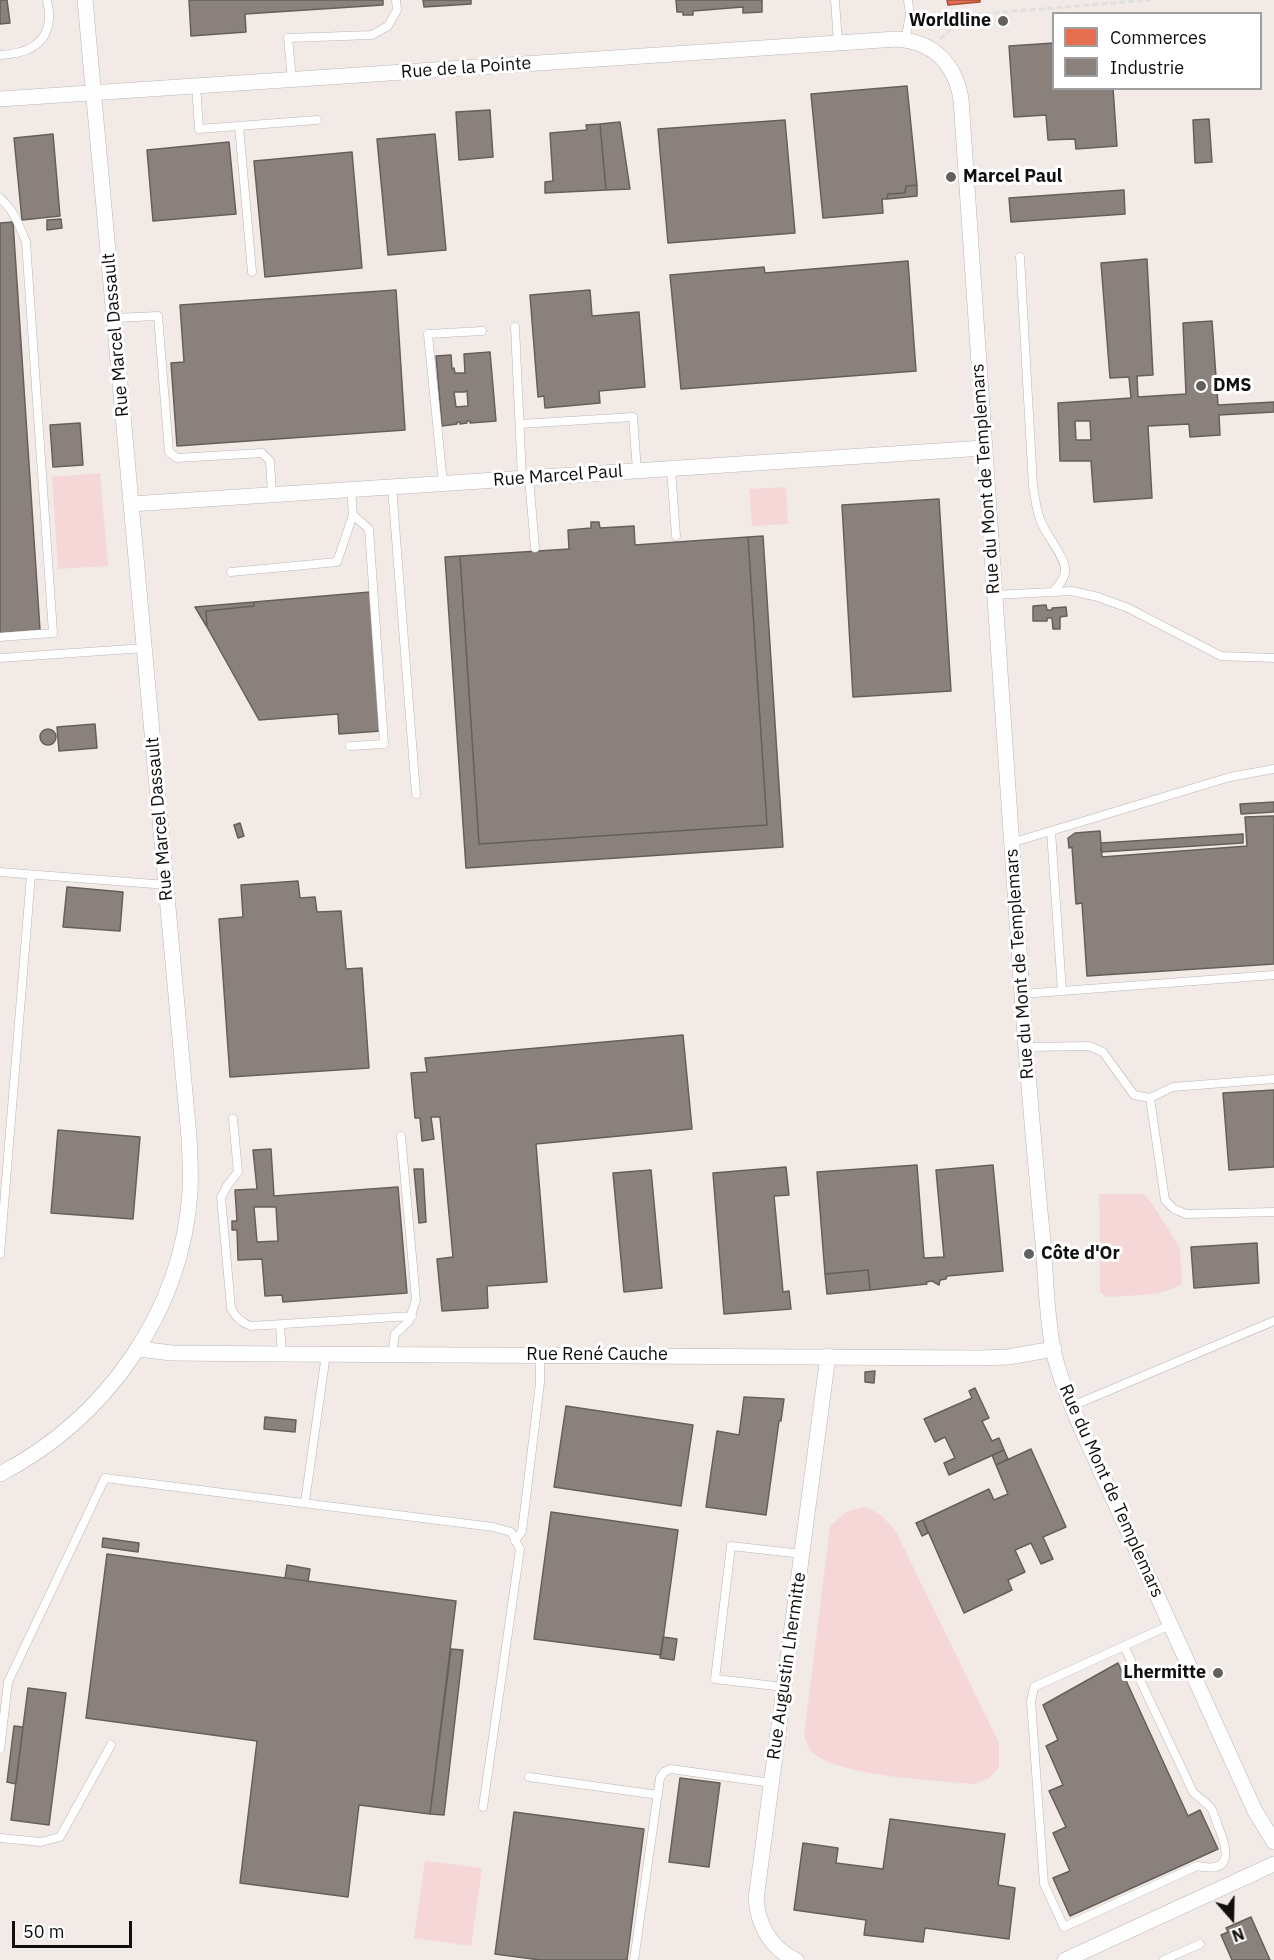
<!DOCTYPE html>
<html>
<head>
<meta charset="utf-8">
<style>
  body { margin:0 }
  #map { position:relative; width:1274px; height:1960px; overflow:hidden; background:#fcfaf9; font-family:"IBM Plex Sans",sans-serif }
  canvas { display:block }
  .legend { position:absolute; left:1052px; top:12px; width:210px; height:78px; box-sizing:border-box; background:#fff; border:2px solid #9f9f9f; margin:0; padding:8px 10px; list-style:none; font-size:18px; color:#100f0e }
  .legend li { display:flex; align-items:center; gap:12px; height:30px }
  .legend b { width:30px; border:2px solid #9f9f9f }
  .north { position:absolute; left:1202px; top:1888px; width:60px; height:60px; -webkit-text-stroke:4px #fff; paint-order:stroke; rotate:160deg; font-size:16px; font-weight:700; line-height:24px; text-align:center; color:#100f0e }
  .north::after { content:''; display:block; margin:auto; width:21px; height:27px; background:#100f0e; clip-path:polygon(50% 0,100% 100%,50% 72%,0 100%) }
  .scale { position:absolute; left:12px; top:1921px; width:120px; height:27px; box-sizing:border-box; border:3px solid #100f0e; border-top:0; padding-left:8px; font-size:18px; line-height:21px; white-space:nowrap; color:#100f0e; -webkit-text-stroke:4px #fff; paint-order:stroke }
</style>
</head>
<body>
<div id="map">
<canvas width="1274" height="1960"></canvas>
<ul class="legend">
<li><b style="height:16px;background:#e76f51"></b>Commerces</li>
<li><b style="height:16px;background:#8a817c"></b>Industrie</li>
</ul>
<div class="north">N</div>
<div class="scale">50 m</div>
</div>
<script>
const ctx = document.querySelector('canvas').getContext('2d');
ctx.lineJoin = 'round';
function fill(path, color) {
  ctx.fillStyle = color;
  ctx.fill(path, 'evenodd');
}
function trace(path, color, width, dash) {
  ctx.strokeStyle = color;
  ctx.lineWidth = width;
  ctx.lineCap = dash ? 'butt' : 'round';
  ctx.setLineDash(dash || []);
  ctx.stroke(path);
}
function write(font, color, halo, rows, align = 'center') {
  ctx.font = font + ' "IBM Plex Sans",sans-serif';
  ctx.lineWidth = 6;
  ctx.setLineDash([]);
  ctx.textBaseline = 'middle';
  ctx.strokeStyle = halo;
  ctx.fillStyle = color;
  for (const [text, x, y, turn = 0] of rows) {
    ctx.save();
    ctx.translate(x, y);
    ctx.rotate((+turn || 0) * Math.PI / 180);
    ctx.textAlign = isNaN(turn) ? turn : align;
    if (halo) ctx.strokeText(text, 0, 0);
    ctx.fillText(text, 0, 0);
    ctx.restore();
  }
}
const built = new Path2D(`
  M0,0H1274V1960H0ZM1054,14H1260V88H1054Z`);
const water = new Path2D(`
  M100,473L108,566L58,569L52,477Z
  M786,487L788,524L752,526L749,489Z
  M1099,1194H1143L1151,1202L1180,1248L1182,1283C1168,1297 1126,1295 1107,1297L1100,1292Z
  M865,1507L880,1514L895,1530L999,1743V1767L988,1779L974,1784C935,1780 840,1777 812,1752C808,1748 806,1741 804,1736L830,1526L848,1511Z
  M425,1861L482,1868L471,1946L414,1938Z`);
const shops = new Path2D(`
  M947,0H980V2L948,5Z`);
const industry = new Path2D(`
  M0,0H7L10,23L0,24Z
  M189,0H383V5L245,14L246,32L191,36Z
  M423,0H471V4L424,7Z
  M676,0H762V12L743,13V7L693,11V15H683V12H677Z
  M1054,43V88H1113L1117,146L1076,149L1075,139L1048,140L1046,115L1014,117L1009,46Z
  M907,86L917,185L906,186L905,193L888,194L887,199H882L883,213L823,218L811,94Z
  M490,110L493,157L459,160L456,112Z
  M1209,119L1212,162L1195,163L1193,120Z
  M785,120L795,233L668,243L658,129Z
  M620,122L630,189L606,190L600,124Z
  M600,124L606,190L545,193V182L553,181L550,133L587,130L586,125Z
  M53,134L60,216L22,220L14,138Z
  M435,134L446,250L388,255L377,139Z
  M229,142L236,214L153,221L147,150Z
  M352,152L362,268L265,277L254,161Z
  M917,185V196L887,199L888,194L905,193L906,186Z
  M1124,190L1125,214L1011,222L1009,198Z
  M61,219L62,228L47,230V220Z
  M13,222L40,630L0,633V223Z
  M1147,259L1153,375L1137,376L1138,397L1186,394L1183,323L1212,321L1218,405L1274,402V412L1219,415L1220,435L1190,437L1189,424L1148,426L1152,498L1094,502L1091,461H1060L1058,403L1131,398L1129,377L1110,378L1101,263ZM1075,421H1090L1091,440H1076Z
  M908,261L916,371L681,389L670,275L764,267L765,273Z
  M396,290L405,430L177,446L171,363L184,362L180,305Z
  M590,290L592,316L639,312L645,387L599,391L600,403L545,408L544,396L538,397L530,295Z
  M490,352L496,421L470,423V421H466L467,423L460,424V422H457V424L442,426L436,356L451,355L452,369L454,368L455,373H465L464,354ZM467,390L468,406L456,407L454,392H465Z
  M80,423L83,465L53,467L50,425Z
  M939,499L951,691L853,697L842,505Z
  M591,522H599L600,528L634,526L635,545L748,537L767,825L479,844L460,556L569,549L568,530L591,528Z
  M763,536L783,847L466,868L445,557L460,556L479,844L767,825L748,537Z
  M370,592L381,731L339,734L338,714L259,720L207,627L206,611L254,606V602Z
  M254,602V606L206,611L207,627L195,607Z
  M1046,605L1047,610H1052V608L1066,607L1067,616L1060,617V629H1053L1052,618H1047V621H1033V606Z
  M95,724L97,748L59,751L57,727Z
  M40 737a8 8 0 1 1 16 0a8 8 0 1 1-16 0Z
  M1274,802V812L1241,814L1240,804Z
  M1274,816V964L1087,976L1082,903L1076,904L1072,847L1069,848L1068,838L1075,833L1100,831L1102,857L1247,846L1245,817Z
  M240,823L244,836L238,838L234,825Z
  M1243,834V843L1101,852V843Z
  M298,881L300,898L315,897L317,912L341,911L346,969L362,968L369,1068L230,1077L219,919L243,917L241,885Z
  M67,887L123,892L120,931L63,927Z
  M683,1035L692,1129L536,1144L547,1282L487,1286L488,1308L442,1311L437,1259L453,1257L440,1117H431L434,1139L422,1141L420,1118H415L411,1073L427,1072L425,1058Z
  M1274,1090V1167L1229,1170L1223,1093Z
  M58,1130L140,1137L133,1219L51,1213Z
  M271,1149L274,1196L398,1187L407,1293L283,1302L282,1295L265,1296L262,1259L238,1260L237,1230H232V1221H237L235,1190L257,1189L253,1150ZM254,1207H276L278,1241L257,1242Z
  M917,1165L924,1258L944,1257L936,1170L993,1165L1003,1271L947,1276L946,1279L940,1280L939,1285L932,1281L926,1282L927,1284L870,1290L868,1270L825,1274L817,1172Z
  M786,1167L789,1195L774,1196L783,1292L789,1291L791,1309L724,1314L713,1173Z
  M414,1169H423L426,1222L419,1223Z
  M651,1170L662,1288L624,1292L613,1173Z
  M1257,1243L1259,1283L1194,1288L1191,1247Z
  M868,1270L870,1290L827,1294L825,1274Z
  M875,1371L874,1383L865,1382V1372Z
  M975,1388L989,1418L982,1421L992,1441L999,1438L1004,1450L949,1475L944,1463L955,1458L945,1437L935,1442L924,1419L972,1398L969,1391Z
  M744,1397L784,1399L781,1421H779L766,1515L706,1507L717,1431L739,1435Z
  M566,1406L693,1425L681,1506L554,1487Z
  M265,1417L296,1420L295,1432L264,1429Z
  M1031,1449L1066,1527L1043,1537L1053,1559L1041,1564L1031,1543L1015,1550L1025,1572L1008,1580L1012,1590L964,1613L923,1520L989,1489L994,1500L1008,1494L996,1465Z
  M1004,1450L1008,1459L996,1465L992,1455Z
  M551,1512L678,1530L661,1655L534,1639Z
  M923,1520L928,1533L922,1536L916,1523Z
  M103,1538L139,1543L138,1552L102,1547Z
  M107,1554L456,1601L430,1814L359,1805L348,1897L240,1883L257,1741L86,1718Z
  M287,1565L310,1569L308,1581L285,1578Z
  M663,1637L677,1639L674,1660L660,1658Z
  M451,1649L463,1650L444,1815L430,1814Z
  M1118,1663L1188,1816L1200,1810L1218,1849L1070,1916L1053,1878L1070,1871L1053,1833L1066,1827L1049,1791L1063,1785L1046,1746L1058,1740L1043,1705Z
  M28,1688L66,1693L49,1825L11,1820Z
  M14,1726L23,1727L16,1784L7,1782Z
  M680,1778L720,1783L709,1867L669,1862Z
  M514,1812L644,1829L627,1960H540L495,1954Z
  M890,1819L1005,1834L998,1885L1015,1888L1009,1939L925,1928L923,1942L864,1935L866,1920L794,1910L803,1843L838,1848L836,1863L883,1869Z
  M1251,1917L1270,1960H1232L1221,1935L1228,1932L1226,1928Z`);
const path = new Path2D(`
  M940,39L966,15L1151,0`);
const service = new Path2D(`
  M835,0L838,43
  M905,40L910,15L908,0
  M0,55C23,54 47,47 49,19C50,13 48,6 47,0
  M292,79L288,38L372,35L388,26L397,10L396,0
  M196,85L199,129L317,120
  M239,126L252,272
  M0,198C14,210 19,225 26,242L53,633L0,637
  M1020,257L1033,486C1035,497 1036,509 1040,519C1045,535 1066,557 1065,571C1065,579 1058,586 1053,592
  M114,318L158,316L169,452L177,458L262,453L270,461L272,495
  M515,327L522,478
  M520,424L633,417L637,471
  M671,469L676,536
  M529,478L535,548
  M443,483L428,334L482,331
  M392,487L416,794
  M231,572L337,562L353,515
  M994,595L1072,591L1098,597L1128,608L1221,656L1274,658
  M0,658L145,648
  M350,746L384,744L369,529L353,515L351,489
  M1051,831L1062,991
  M1011,843L1230,777L1274,769
  M0,872L167,885
  M1022,994L1274,975
  M1026,1047L1089,1046L1103,1052L1134,1095L1150,1098L1173,1087L1274,1079
  M1150,1098L1165,1200L1174,1209L1186,1214L1274,1212
  M233,1119L238,1172L227,1186L221,1197L231,1308C235,1317 242,1323 251,1326L412,1316
  M0,1254L31,875
  M280,1325L282,1354
  M392,1354L395,1334L409,1321L416,1300L401,1136
  M1072,1406L1274,1321
  M305,1502L326,1354
  M515,1541L522,1531L540,1383V1355
  M1124,1646L1193,1792C1198,1797 1206,1802 1211,1808C1214,1813 1216,1820 1218,1826C1228,1850 1234,1874 1197,1866L1064,1927L1044,1884L1031,1701L1034,1687L1170,1625
  M784,1687L715,1679L731,1546L802,1554
  M0,1749L8,1682L105,1478L493,1527L511,1532L520,1549L483,1807
  M529,1777L658,1795
  M0,1838L41,1842L60,1837L111,1745
  M634,1960L660,1778L664,1772L671,1769L771,1783
  M1164,1960L1200,1944`);
const minor = new Path2D(`
  M0,99L897,39C934,42 955,64 961,99L1022,994C1027,1070 1034,1146 1041,1222C1046,1264 1045,1307 1053,1349C1059,1377 1071,1404 1082,1430L1255,1811L1274,1842
  M131,504L984,448
  M139,1349L172,1353L282,1354L980,1358L1008,1357L1054,1349
  M0,1474C106,1419 182,1312 190,1192C191,1174 190,1155 189,1137L85,0
  M796,1960C771,1949 758,1925 756,1899L828,1356
  M1065,1960L1274,1864`);
const markers = [
  [1003,21,6,"#636160"],
  [951,177,6,"#636160"],
  [1201,386,6,"#636160"],
  [1029,1254,6,"#636160"],
  [1218,1673,6,"#636160"]
];
const poiNames = [
  ["Worldline",991,21,"right"],
  ["Marcel Paul",963,177],
  ["DMS",1213,386],
  ["Côte d'Or",1041,1254],
  ["Lhermitte",1206,1673,"right"]
];
const streetNames = [
  ["Rue de la Pointe",466,68,-4],
  ["Rue Marcel Dassault",116,335,-95],
  ["Rue Marcel Paul",558,476,-4],
  ["Rue du Mont de Templemars",986,479,-94],
  ["Rue Marcel Dassault",160,819,-95],
  ["Rue du Mont de Templemars",1020,964,-94],
  ["Rue René Cauche",597,1355],
  ["Rue du Mont de Templemars",1111,1491,66],
  ["Rue Augustin Lhermitte",787,1666,-82]
];
fill(built, '#f1eae6');
fill(water, '#f6d7d7');
fill(shops, '#e76f51');
trace(shops, '#a6523d', 1.5);
fill(industry, '#8a817c');
trace(industry, '#655f5b', 1.5);
trace(service, '#b9b7b7', 9);
trace(minor, '#b9b7b7', 16);
trace(path, '#e1e0e0', 3, [6, 3]);
trace(service, '#fffefe', 8);
trace(minor, '#fffefe', 15);
for (const [x, y, r, color] of markers) {
  const dot = new Path2D();
  dot.arc(x, y, r, 0, 2 * Math.PI);
  ctx.fillStyle = color;
  ctx.fill(dot);
  trace(dot, '#fff', 2);
}
write('bold 18px', '#100f0e', '#fff', poiNames, 'left');
write('18px', '#100f0e', '#fff', streetNames);
</script>
</body>
</html>
